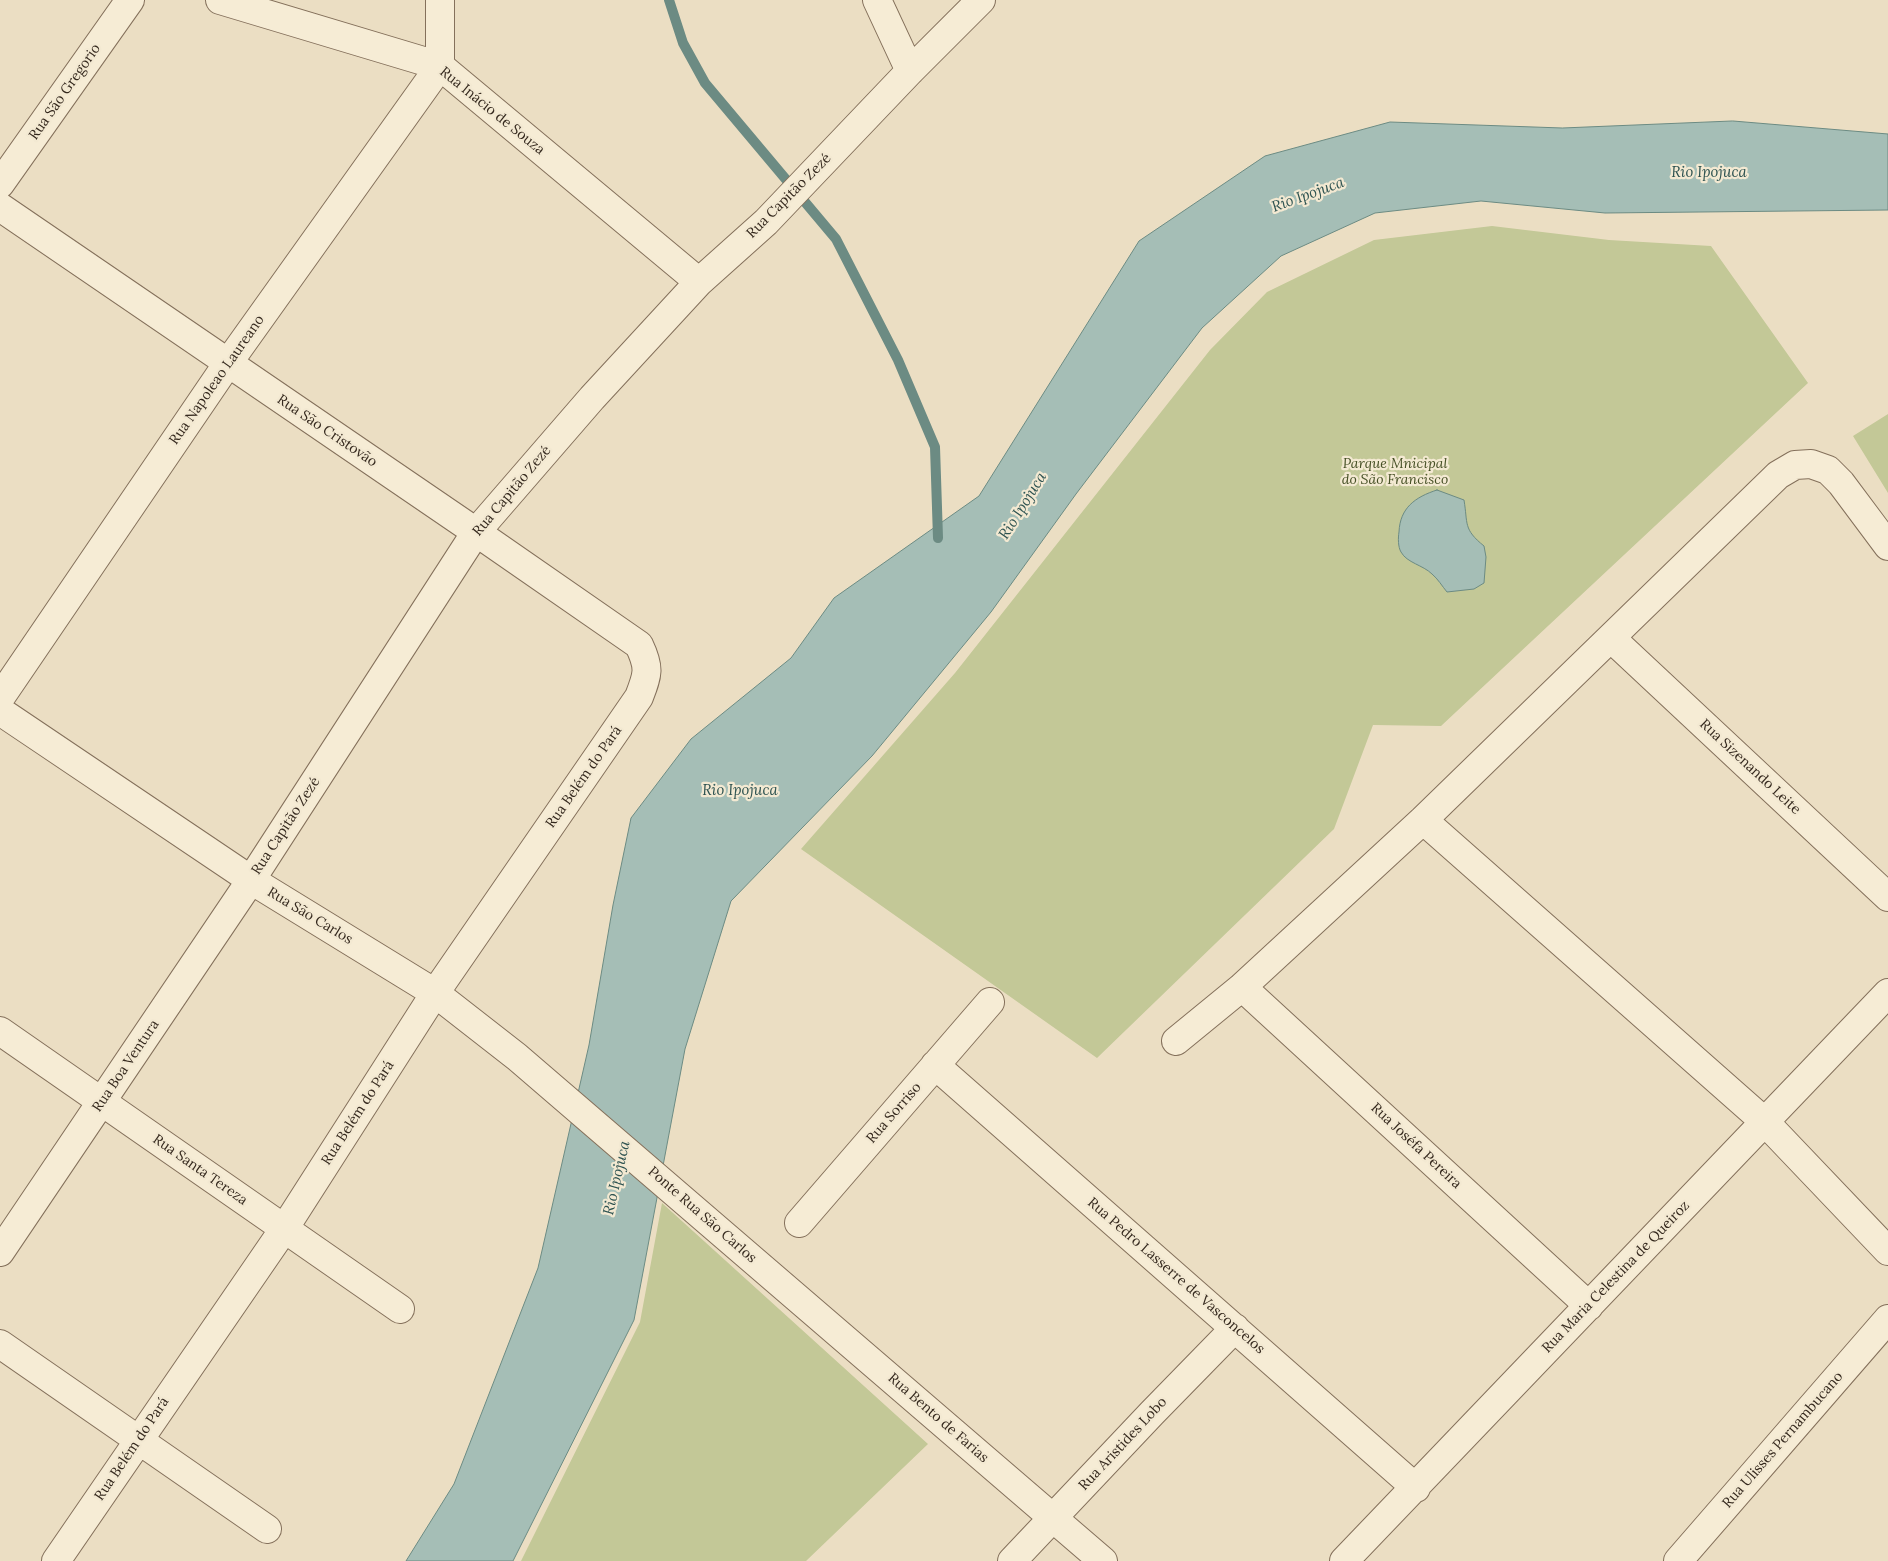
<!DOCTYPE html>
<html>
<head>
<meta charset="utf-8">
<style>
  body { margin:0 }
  canvas { display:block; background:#ebdec3 }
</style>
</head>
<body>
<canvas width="1888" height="1561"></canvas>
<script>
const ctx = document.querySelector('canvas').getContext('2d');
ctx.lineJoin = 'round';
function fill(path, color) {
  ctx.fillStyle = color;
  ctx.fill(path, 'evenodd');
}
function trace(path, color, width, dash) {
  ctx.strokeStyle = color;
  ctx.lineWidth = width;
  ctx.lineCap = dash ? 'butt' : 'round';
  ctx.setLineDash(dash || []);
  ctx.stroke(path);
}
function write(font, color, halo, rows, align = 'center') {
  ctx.font = font + ' Lora,serif';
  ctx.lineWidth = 4.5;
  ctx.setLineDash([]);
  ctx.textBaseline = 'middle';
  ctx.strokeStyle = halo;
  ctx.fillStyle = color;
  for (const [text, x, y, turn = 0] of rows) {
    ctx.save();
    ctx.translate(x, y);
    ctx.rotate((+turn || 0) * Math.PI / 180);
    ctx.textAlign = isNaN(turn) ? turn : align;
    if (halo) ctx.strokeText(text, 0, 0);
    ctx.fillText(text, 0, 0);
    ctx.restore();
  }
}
const green = new Path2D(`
  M1492,226L1609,240L1711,246L1808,383L1441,726L1373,725L1334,829L1097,1058L801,849L955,673L1210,350L1267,292L1374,240Z
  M1888,414V493L1853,436Z
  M662,1203L928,1444L806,1561H521L640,1322Z`);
const water = new Path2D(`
  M1733,121L1888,134V210L1605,213L1481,201L1375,213L1281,256L1202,328L1076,494L991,612L872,756L731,901L685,1049L634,1320L513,1561H406L454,1484L538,1268L589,1045L613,905L631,818L691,739L791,658L834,598L979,496L1139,241L1265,156L1390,122L1562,128Z
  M1437,490L1464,500C1468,524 1463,529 1484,546L1486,557L1484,583L1474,589L1447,592C1442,586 1438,579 1432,574C1423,565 1407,563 1401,552C1398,547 1398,538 1399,532C1400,508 1415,497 1437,490Z`);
const stream = new Path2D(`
  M669,0L683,43L705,83L836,239L898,360L935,447L938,538`);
const minor = new Path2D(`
  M220,0L440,66L699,282
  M877,0L910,71
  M440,66V0
  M0,184L130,0
  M0,207L476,532L639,645C650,668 648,674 639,697L435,993L284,1229L56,1561
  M1611,638L1888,897
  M0,698L228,363L440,66
  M0,711L251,880L435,993L517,1057L1103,1561
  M1423,820L1765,1122L1888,1251
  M1242,987L1589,1306
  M0,1031L400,1309
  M1176,1041L1242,987L1423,820L1778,475L1795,465L1811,464L1828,470L1841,483L1888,546
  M935,1065L1416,1488
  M799,1223L990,1002
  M0,1252L251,880L476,532L592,398L699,282L766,222L910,71L981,0
  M0,1344L267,1529
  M1012,1561L1152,1413L1235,1328
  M1344,1561L1888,993
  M1678,1561L1888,1319`);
const streetNames = [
  ["Rua São Gregorio",65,92,-55],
  ["Rua Inácio de Souza",492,111,39],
  ["Rua Capitão Zezé",789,196,-45],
  ["Rua Napoleao Laureano",217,380,-55],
  ["Rua São Cristovão",327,431,34],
  ["Rua Capitão Zezé",512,491,-50],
  ["Rua Sizenando Leite",1750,767,43],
  ["Rua Belém do Pará",584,777,-55],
  ["Rua Capitão Zezé",286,826,-57],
  ["Rua São Carlos",310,916,31],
  ["Rua Boa Ventura",126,1066,-56],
  ["Rua Belém do Pará",358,1113,-57],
  ["Rua Sorriso",894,1113,-49],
  ["Rua Joséfa Pereira",1416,1146,43],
  ["Rua Santa Tereza",200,1170,35],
  ["Ponte Rua São Carlos",702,1215,41],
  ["Rua Pedro Lasserre de Vasconcelos",1176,1276,41],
  ["Rua Maria Celestina de Queiroz",1616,1277,-46],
  ["Rua Bento de Farias",938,1418,41],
  ["Rua Ulisses Pernambucano",1783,1440,-49],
  ["Rua Aristides Lobo",1123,1444,-47],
  ["Rua Belém do Pará",132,1449,-56]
];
const parkNames = [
  ["Parque Mnicipal",1395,464],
  ["do São Francisco",1395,480]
];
const waterNames = [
  ["Rio Ipojuca",1709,173],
  ["Rio Ipojuca",1308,195,-20],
  ["Rio Ipojuca",1023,506,-58],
  ["Rio Ipojuca",740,791],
  ["Rio Ipojuca",617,1178,-77]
];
fill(green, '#c3c897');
fill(water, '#a5beb6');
trace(water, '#6c8b83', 1);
trace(stream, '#6c8b83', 10);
trace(minor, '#84705b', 30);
trace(minor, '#f6ecd5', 28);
write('14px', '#35291e', '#f3e9d2', streetNames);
write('italic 14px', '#465026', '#f3e9d2', parkNames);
write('italic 15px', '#2e5351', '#f3e9d2', waterNames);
</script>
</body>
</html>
